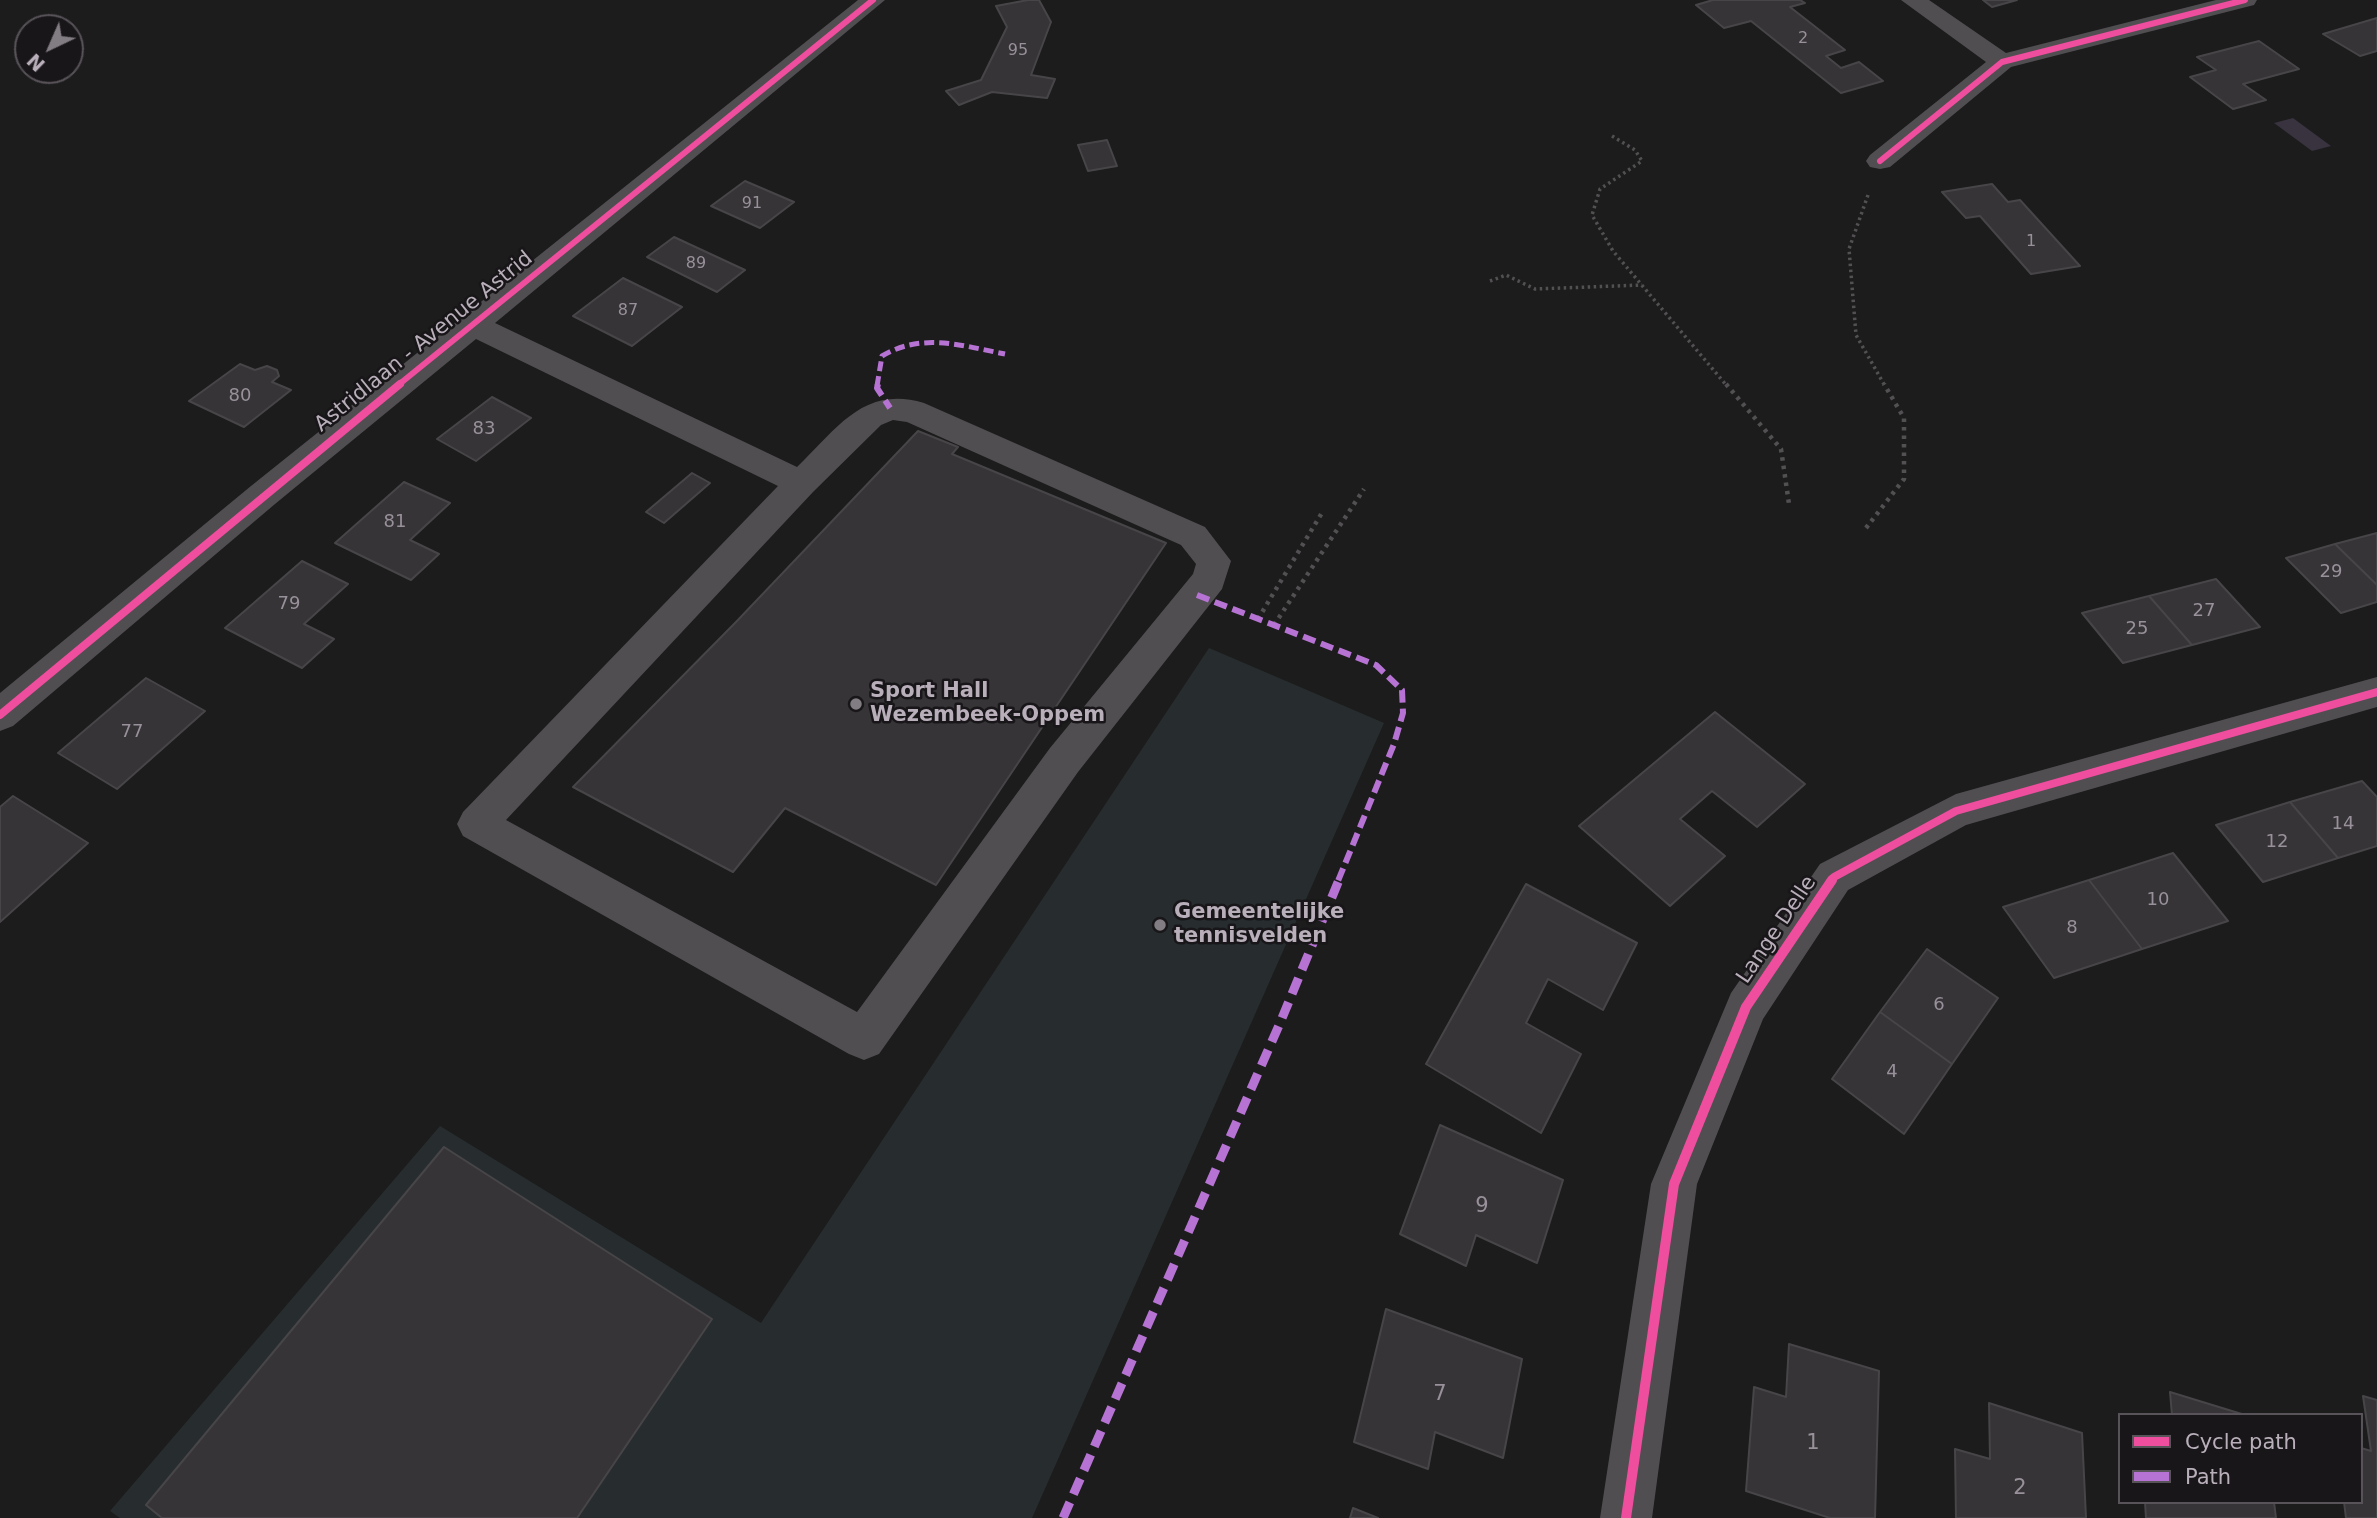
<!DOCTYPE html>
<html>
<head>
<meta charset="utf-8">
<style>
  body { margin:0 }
  #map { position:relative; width:2377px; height:1518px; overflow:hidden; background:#1c1c1c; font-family:"DejaVu Sans",sans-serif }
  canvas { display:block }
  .legend { position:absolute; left:2118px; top:1413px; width:245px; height:91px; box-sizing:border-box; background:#181618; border:2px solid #585359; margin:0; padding:9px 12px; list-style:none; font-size:21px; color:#b9afbb }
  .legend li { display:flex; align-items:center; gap:14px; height:35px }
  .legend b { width:35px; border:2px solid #585359 }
  .north { position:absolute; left:14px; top:14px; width:70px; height:70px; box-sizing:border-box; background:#181618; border:2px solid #585359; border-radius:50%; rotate:224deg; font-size:19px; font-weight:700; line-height:28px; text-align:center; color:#b9afbb }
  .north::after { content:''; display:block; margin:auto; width:24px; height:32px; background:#827c83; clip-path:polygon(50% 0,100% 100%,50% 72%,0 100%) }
</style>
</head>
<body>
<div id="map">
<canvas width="2377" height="1518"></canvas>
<ul class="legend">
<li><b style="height:9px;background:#ef4d9e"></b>Cycle path</li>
<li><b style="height:9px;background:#b673d3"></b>Path</li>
</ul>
<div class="north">N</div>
</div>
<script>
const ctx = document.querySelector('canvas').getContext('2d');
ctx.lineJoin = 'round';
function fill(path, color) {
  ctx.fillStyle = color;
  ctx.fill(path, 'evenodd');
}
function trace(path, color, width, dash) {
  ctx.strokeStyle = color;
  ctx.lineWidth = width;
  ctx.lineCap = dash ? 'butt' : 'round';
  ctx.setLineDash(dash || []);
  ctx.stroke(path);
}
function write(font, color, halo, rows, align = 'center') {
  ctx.font = font + ' "DejaVu Sans",sans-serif';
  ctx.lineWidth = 5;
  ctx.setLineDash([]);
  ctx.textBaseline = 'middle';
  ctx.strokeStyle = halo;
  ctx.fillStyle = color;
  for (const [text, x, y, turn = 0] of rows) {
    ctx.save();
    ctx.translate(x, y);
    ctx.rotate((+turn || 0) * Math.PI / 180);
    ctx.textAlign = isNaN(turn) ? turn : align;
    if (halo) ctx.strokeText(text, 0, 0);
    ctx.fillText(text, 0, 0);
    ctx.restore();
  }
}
const green = new Path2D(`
  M1209,648L1384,723L1032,1518H120L110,1511L440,1126L761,1323Z`);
const water = new Path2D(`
  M2293,118L2331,146L2312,151L2274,123Z`);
const building = new Path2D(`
  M1028,0H1039L1051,22L1031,75L1055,79L1047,98L992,92L959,105L946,91L981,80L1007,27L996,6Z
  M1713,0H1800L1805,3L1790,7L1845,50L1826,56L1841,68L1859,62L1883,81L1841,93L1751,21L1724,28L1696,5Z
  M1983,0H2017L1992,7Z
  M2377,18V51L2360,56L2323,34Z
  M2259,41L2299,69L2243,84L2266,100L2233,109L2190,77L2216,70L2197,57Z
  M1107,140L1117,166L1088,171L1078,145Z
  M745,181L794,202L760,228L711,206Z
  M1992,184L2008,202L2020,200L2080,266L2031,274L1980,216L1966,218L1942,192Z
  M674,237L745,270L717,292L647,257Z
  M623,278L682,307L632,346L573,316Z
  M240,364L255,370L267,366L277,370L279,376L272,382L291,390L244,427L189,401Z
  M492,397L531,418L476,461L437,439Z
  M918,431L958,447L952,454L1166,543L936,885L785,808L733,872L573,787L736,622Z
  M692,473L710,483L664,523L646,512Z
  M404,482L450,503L410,540L439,554L411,580L335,543Z
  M2377,533V585L2335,544Z
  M2335,544L2377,585V602L2341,613L2286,558Z
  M302,561L348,584L304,624L334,639L302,668L225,628Z
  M2216,579L2260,627L2192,645L2149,596Z
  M2149,596L2192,645L2123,663L2082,613Z
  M146,678L205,711L117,789L58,753Z
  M1715,712L1805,784L1757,827L1712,791L1680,819L1725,856L1670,906L1579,826Z
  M2362,781L2377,797V846L2338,858L2290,802Z
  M13,796L88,843L0,922V807Z
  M2290,802L2338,858L2263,882L2216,825Z
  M2173,853L2228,921L2142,949L2089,880Z
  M2089,880L2142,949L2054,978L2003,907Z
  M1526,884L1637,943L1603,1010L1548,979L1526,1023L1581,1054L1541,1133L1426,1064Z
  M1927,949L1998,998L1952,1064L1880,1012Z
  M1880,1012L1952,1064L1904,1134L1832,1079Z
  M1440,1125L1563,1180L1537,1263L1476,1235L1466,1266L1400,1234Z
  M444,1147L712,1319L577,1518H162L146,1505Z
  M1386,1309L1522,1359L1503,1458L1435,1432L1428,1469L1354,1442Z
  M1789,1344L1879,1371L1875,1518H1830L1746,1491L1754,1387L1786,1397Z
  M2170,1392L2245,1415H2172Z
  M2363,1396L2377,1400V1518H2346L2344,1502H2361V1448L2371,1451Z
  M1989,1403L2082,1433L2086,1518H1956L1955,1449L1990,1459Z
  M2145,1502H2274L2276,1518H2146Z
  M1353,1508L1378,1518H1350Z`);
const pathFar1 = new Path2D(`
  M1612,136L1635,150L1642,161L1600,189L1592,215L1613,251L1727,386
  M1868,195L1849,249L1856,335L1885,386
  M1490,281L1506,275L1535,289L1642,285`);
const path = new Path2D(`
  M1726,384L1781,449L1789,504
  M1866,528L1904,479V418L1884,384
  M1258,619L1323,511
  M1274,625L1364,489`);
const minor = new Path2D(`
  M858,0H885L495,323L797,467C837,429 863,385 924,403L1205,527L1231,561L1222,589L1078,772L879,1054L864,1060L849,1054L463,836L457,824L463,812L778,486L476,339L275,504L13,726L0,731V693L251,486ZM893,420L907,422L1181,545L1196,564L1193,574L1050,748L857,1012L506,820L813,492L881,425Z
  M1901,0H1929L2006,53L2216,0H2257L2254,5L2011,67L1890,167L1880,169L1870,167L1866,161L1870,155L1986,62Z
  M2377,677V707L1966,825L1848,890L1763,1019L1697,1184L1652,1518H1600L1651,1184L1731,993L1820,864L1956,794Z`);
const quietFar2 = new Path2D(`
  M877,386L882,356C922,332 963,346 1005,354`);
const quietFar1 = new Path2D(`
  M878,384L877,388L890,408
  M1197,595L1376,665L1402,690L1403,713L1394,744L1338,881`);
const quiet = new Path2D(`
  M1063,1518L1280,1023L1339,880`);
const cyclewayFar2 = new Path2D(`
  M1880,161L2002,62L2245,0
  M397,386L873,0`);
const cyclewayFar1 = new Path2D(`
  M0,715L400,384
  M1831,881L1834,877L1956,811L2377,692`);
const cycleway = new Path2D(`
  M1626,1518L1674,1184L1746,1007L1832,880`);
const markers = [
  [856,704,7,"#827c83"],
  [1160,925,7,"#827c83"]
];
const farNumbernames = [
  ["2",1803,39],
  ["95",1018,51],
  ["91",752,204],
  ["1",2031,242],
  ["89",696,264],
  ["87",628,311]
];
const numberNames = [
  ["80",240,396],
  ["83",484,429],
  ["81",395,522],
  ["29",2331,572],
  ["79",289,604],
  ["27",2204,611],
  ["25",2137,629],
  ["77",132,732],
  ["14",2343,824],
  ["12",2277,842],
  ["10",2158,900],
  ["8",2072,928],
  ["6",1939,1005],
  ["4",1892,1072]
];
const streetNames = [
  ["Astridlaan - Avenue Astrid",424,342,-39],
  ["Lange Delle",1777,930,-56]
];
const poiNames = [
  ["Sport Hall",870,692],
  ["Wezembeek-Oppem",870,716],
  ["Gemeentelijke",1174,913],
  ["tennisvelden",1174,937]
];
const nearNumbernames = [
  ["9",1482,1207],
  ["7",1440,1395],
  ["1",1813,1444],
  ["2",2020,1489]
];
fill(green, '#272d2f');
fill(water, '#39323f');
fill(building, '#363436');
trace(building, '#474548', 2);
trace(pathFar1, '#535053', 3.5, [2.5, 3.5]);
trace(path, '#535053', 4.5, [3.5, 5]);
fill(minor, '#514e52');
trace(quietFar2, '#b673d3', 5, [10, 5]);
trace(quietFar1, '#b673d3', 6, [13, 6]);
trace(quiet, '#b673d3', 9, [17, 9]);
trace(cyclewayFar2, '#ef4d9e', 6);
trace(cyclewayFar1, '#ef4d9e', 8);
trace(cycleway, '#ef4d9e', 10);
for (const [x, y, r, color] of markers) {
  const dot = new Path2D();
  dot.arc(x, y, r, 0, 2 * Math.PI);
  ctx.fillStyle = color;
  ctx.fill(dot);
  trace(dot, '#181618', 2.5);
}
write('16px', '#98909a', null, farNumbernames);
write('18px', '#98909a', null, numberNames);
write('21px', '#b9afbb', '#181618', streetNames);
write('bold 21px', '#b9afbb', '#181618', poiNames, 'left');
write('21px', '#98909a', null, nearNumbernames);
</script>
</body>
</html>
